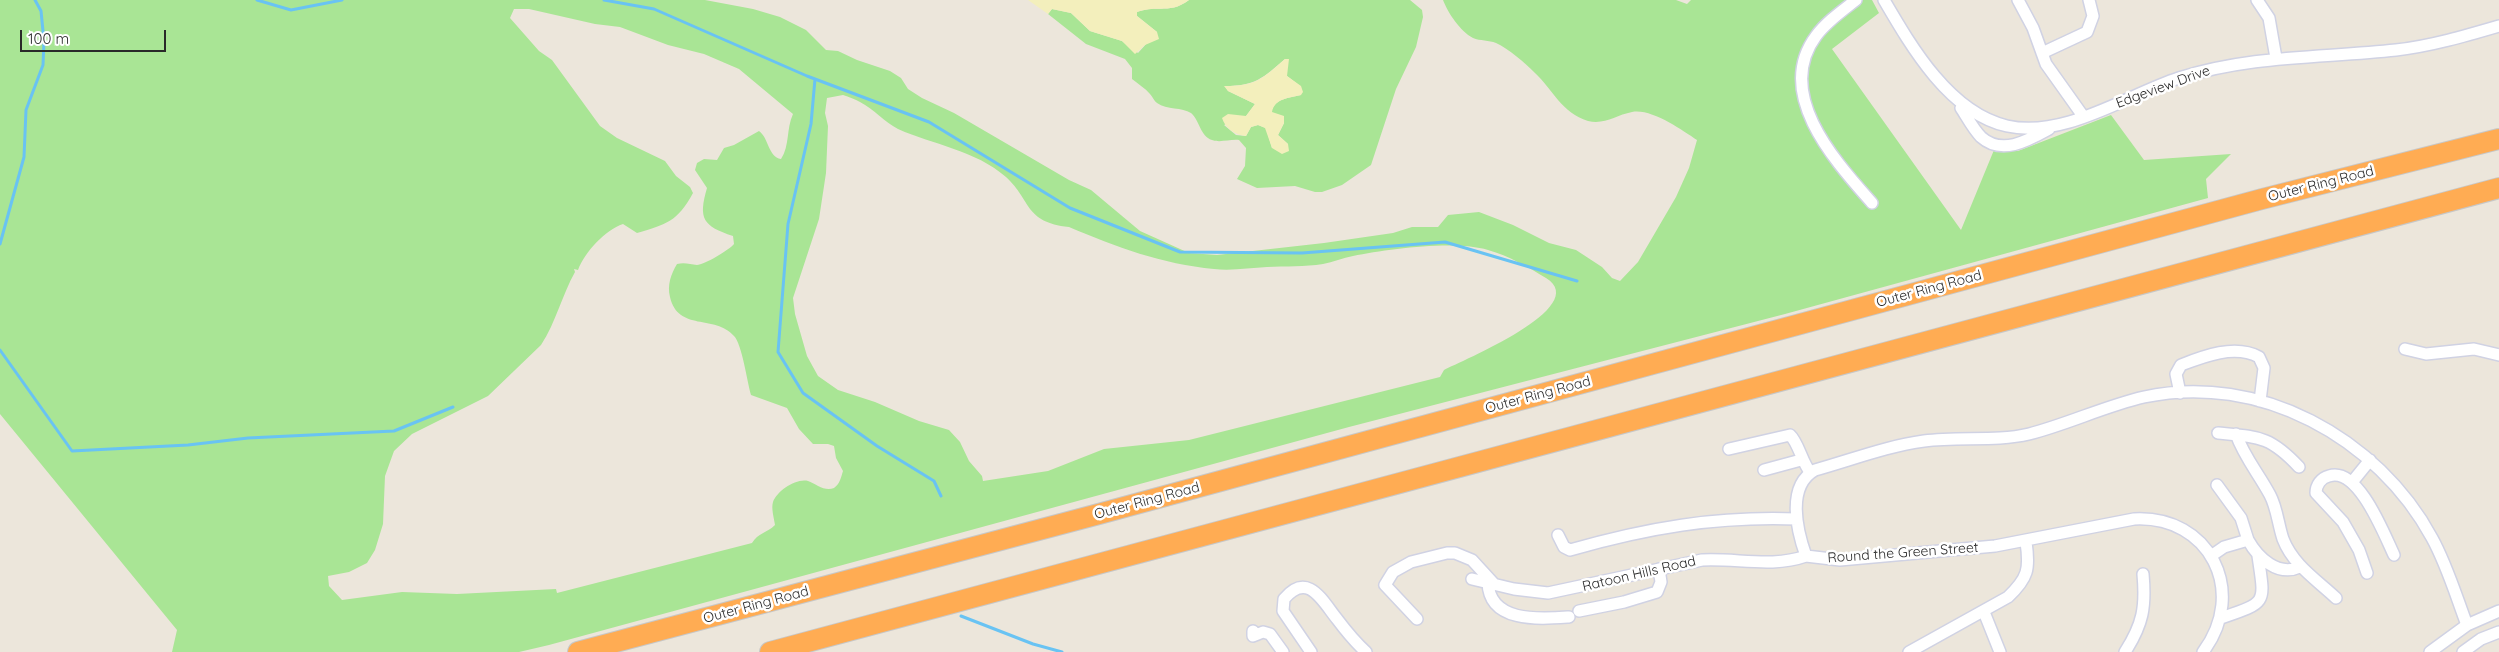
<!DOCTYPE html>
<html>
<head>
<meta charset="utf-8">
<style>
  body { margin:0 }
  #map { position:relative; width:2499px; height:652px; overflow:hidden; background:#ece6db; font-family:Quicksand,sans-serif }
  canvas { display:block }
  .scale { position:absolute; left:20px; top:30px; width:146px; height:22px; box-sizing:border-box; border:2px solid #292929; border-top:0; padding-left:6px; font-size:15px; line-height:18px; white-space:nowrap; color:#292929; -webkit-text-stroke:4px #fff; paint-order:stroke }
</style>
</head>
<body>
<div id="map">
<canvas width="2499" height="652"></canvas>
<div class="scale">100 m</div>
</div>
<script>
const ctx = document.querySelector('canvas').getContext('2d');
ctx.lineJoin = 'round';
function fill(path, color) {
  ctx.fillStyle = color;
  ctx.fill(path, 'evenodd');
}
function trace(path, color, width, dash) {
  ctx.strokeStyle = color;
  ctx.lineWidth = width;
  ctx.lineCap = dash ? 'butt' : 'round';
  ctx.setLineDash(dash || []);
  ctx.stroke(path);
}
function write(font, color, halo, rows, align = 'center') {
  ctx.font = font + ' Quicksand,sans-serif';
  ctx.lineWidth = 5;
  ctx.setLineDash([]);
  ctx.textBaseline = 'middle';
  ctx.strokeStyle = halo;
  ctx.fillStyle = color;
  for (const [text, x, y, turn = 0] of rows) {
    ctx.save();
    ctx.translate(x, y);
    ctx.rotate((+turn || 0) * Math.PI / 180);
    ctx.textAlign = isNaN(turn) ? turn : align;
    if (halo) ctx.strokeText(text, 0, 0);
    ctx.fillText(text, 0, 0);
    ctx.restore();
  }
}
const green = new Path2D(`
  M0,0H705L753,9L780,17L806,30L826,50L838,51L857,60L890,71L901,78L908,89L922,98L954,113L1069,180L1091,190L1140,231L1189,253L1217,255L1324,243L1393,233L1412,227H1438L1448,215L1479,212L1513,225L1549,243L1576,250L1602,267L1612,278L1620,281L1638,262L1676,197L1689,168L1697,140C1682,130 1651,108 1632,112C1616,115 1605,125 1588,121C1562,113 1553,90 1535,73C1524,62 1509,49 1496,43C1489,40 1480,41 1473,38C1460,31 1448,13 1443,0H1676L1687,4L1691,0H1872L1879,13L1832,49L1961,230L1994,150L2018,151L2111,115L2144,160L2231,154L2206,179L2208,198L1785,314L1349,427L549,645L519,652H172L177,630L0,414ZM514,9H529L595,24L620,27L668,45L704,54L739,69L793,114C786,129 790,145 781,159C768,157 769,138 759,131L734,145L724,148L717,160L704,159L697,163L695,170L707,188C698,219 703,226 733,236L734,244C729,250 704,265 697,265C690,264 684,262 677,264C671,274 667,285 670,297C678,332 715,314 734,336C742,344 747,381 751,395L787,408L799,429L813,444H828L834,446L836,458L843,471C841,477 840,484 834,488C825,492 816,484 808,481C796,478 777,491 773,502C771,508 774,518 775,525C767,533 758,533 752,543L557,593L556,589L457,594L402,592L342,600L329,586L328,576L349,572L367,563L375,550L383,524L385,476L394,451L412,434L488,396L541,345C556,322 562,295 575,272L574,269L578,270C585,252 605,230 623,224L637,233C667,224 677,222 693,193L690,187L676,176L665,161L617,138L600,126L552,60L539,51L510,18ZM843,95C849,97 855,99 860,102C874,109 884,122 898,129C934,145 975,150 1006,177C1032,201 1024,222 1069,227C1116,247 1162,264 1214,269C1231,271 1250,268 1267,267C1285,266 1305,267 1323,264C1333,262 1343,258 1353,256C1388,249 1455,240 1488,250C1509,256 1528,267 1546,278C1593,307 1461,361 1444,370L1440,377L1189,440L1104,449L1048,471L983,481L982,476L969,461L960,442L949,430L919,421L875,402L838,390L818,376L807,356L795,314L793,298L819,219L826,173L828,126L825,113L827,98Z
  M1189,0H1410L1422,10L1423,17L1416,47L1396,89L1371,165L1342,185L1322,192H1315L1295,186L1257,188L1237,179L1245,166L1246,148L1239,140C1230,139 1220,143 1212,140C1200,136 1200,121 1191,113C1182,107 1167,110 1157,103C1154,101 1153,97 1150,94C1145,88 1138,84 1132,79V68L1125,59L1086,44L1048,14L1052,9L1071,13L1090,31L1122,41L1138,53L1157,32L1137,16V12C1158,4 1169,15 1189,0ZM1285,59L1287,76L1300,86L1301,95C1289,98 1275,98 1271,112L1284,123L1278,135L1288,144L1272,148L1266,128L1258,125L1251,127L1246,136L1236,135L1224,125L1246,116L1255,104L1228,91L1225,86C1255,86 1263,78 1285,59Z`);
const sand = new Path2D(`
  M1028,0H1189C1169,15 1158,4 1137,12V16L1157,32L1159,39L1145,45L1135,54L1122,41L1090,31L1071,13L1052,9L1048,14Z
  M1285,59H1289L1287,76L1301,86L1303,92L1301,95C1289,98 1275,98 1272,112L1284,116V123L1278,135L1288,144L1289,151L1282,154L1272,148L1265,128L1258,125L1251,127L1246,136C1235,135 1225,128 1222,118L1228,114L1246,116L1255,104L1228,91L1224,86C1257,86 1262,79 1285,59Z`);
const stream = new Path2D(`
  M257,0L291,10L342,0
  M604,0L654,9L807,76L929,122L1070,208L1180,252L1302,253L1445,242L1577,281
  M815,79L811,124L788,224L778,352L803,393L877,446L934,481L941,496
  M0,244L24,157L26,110L43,65L44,41L41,11L35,0
  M0,350L72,451L188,445L248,438L394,431L453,407
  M961,616L1033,644L1062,652`);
const minor = new Path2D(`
  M1856,0C1842,11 1826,22 1816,36C1773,94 1836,162 1872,203
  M1884,0C1912,48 1950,113 2007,126C2064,139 2127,95 2179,78C2251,55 2322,58 2396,50C2431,46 2465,36 2499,26
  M2018,0L2033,28L2046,64L2083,116
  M2257,0L2269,18L2276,58
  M2042,53L2087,32L2093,16L2089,0
  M1961,108C1967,117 1973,129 1981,137C2002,156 2029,140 2049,129
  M2405,349L2426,354L2474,349L2499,355
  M2180,393L2176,374L2181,365C2204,356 2235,344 2259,357L2264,368L2260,401
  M2218,433C2259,437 2270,436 2299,467
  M2236,434C2244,457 2259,474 2270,495C2277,508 2278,524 2283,539C2293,565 2317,580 2336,598
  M1729,449L1790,435C1798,442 1802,462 1810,472
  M1764,470L1801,460
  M2353,481L2370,460
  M2217,485L2241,518L2248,540
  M1558,535L1564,547L1570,550C1647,528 1716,516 1797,519
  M2211,556L2224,547L2248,540C2258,558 2278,577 2300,567
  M2367,573L2359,550L2343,522L2316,493C2316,485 2321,478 2329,476C2358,466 2384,534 2394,555
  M1472,579L1514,589L1548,593L1702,560C1737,558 1772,568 1806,556
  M1488,582C1489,623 1539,619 1569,617
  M1579,611L1624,602L1657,592L1661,582L1659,569
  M1984,612L2000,652
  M2221,618C2268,602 2265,604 2258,556
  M1417,619L1385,585L1393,572L1411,562L1447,553H1455L1472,560L1494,584
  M1253,631V636L1263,632L1270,634L1283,652
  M1311,652L1283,611L1284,599C1308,570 1323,602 1337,619C1346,631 1355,642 1366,652
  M1909,652L2008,597C2028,578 2030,569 2026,542
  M2125,652C2143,624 2146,607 2143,574
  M2203,652C2248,592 2210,515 2134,519L1995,546L1840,560L1806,556C1797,531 1786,486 1815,470C1851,460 1887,446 1924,441C1959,436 1995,442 2029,434C2068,424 2105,406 2144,397C2259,372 2378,438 2432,538C2447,565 2456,596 2467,625
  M2430,652L2467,625L2499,611
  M2463,652L2481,639L2499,632`);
const motorway = new Path2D(`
  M578,652L1095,515L2262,199L2499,139
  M770,652L2499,188`);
const streetNames = [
  ["Edgeview Drive",2163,87,-20],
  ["Outer Ring Road",2321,184,-14],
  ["Outer Ring Road",1929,289,-15],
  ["Outer Ring Road",1538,395,-15],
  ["Outer Ring Road",1147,501,-15],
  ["Round the Green Street",1903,553,-4],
  ["Ratoon Hills Road",1639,574,-13],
  ["Outer Ring Road",756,605,-15]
];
fill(green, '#a9e595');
fill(sand, '#f3efbc');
trace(stream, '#69c3f3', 3);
trace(minor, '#d0d2e3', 14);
trace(motorway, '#c7c7c7', 22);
trace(minor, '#fff', 11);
trace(motorway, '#ffac53', 20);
write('14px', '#292929', '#fff', streetNames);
</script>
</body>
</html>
